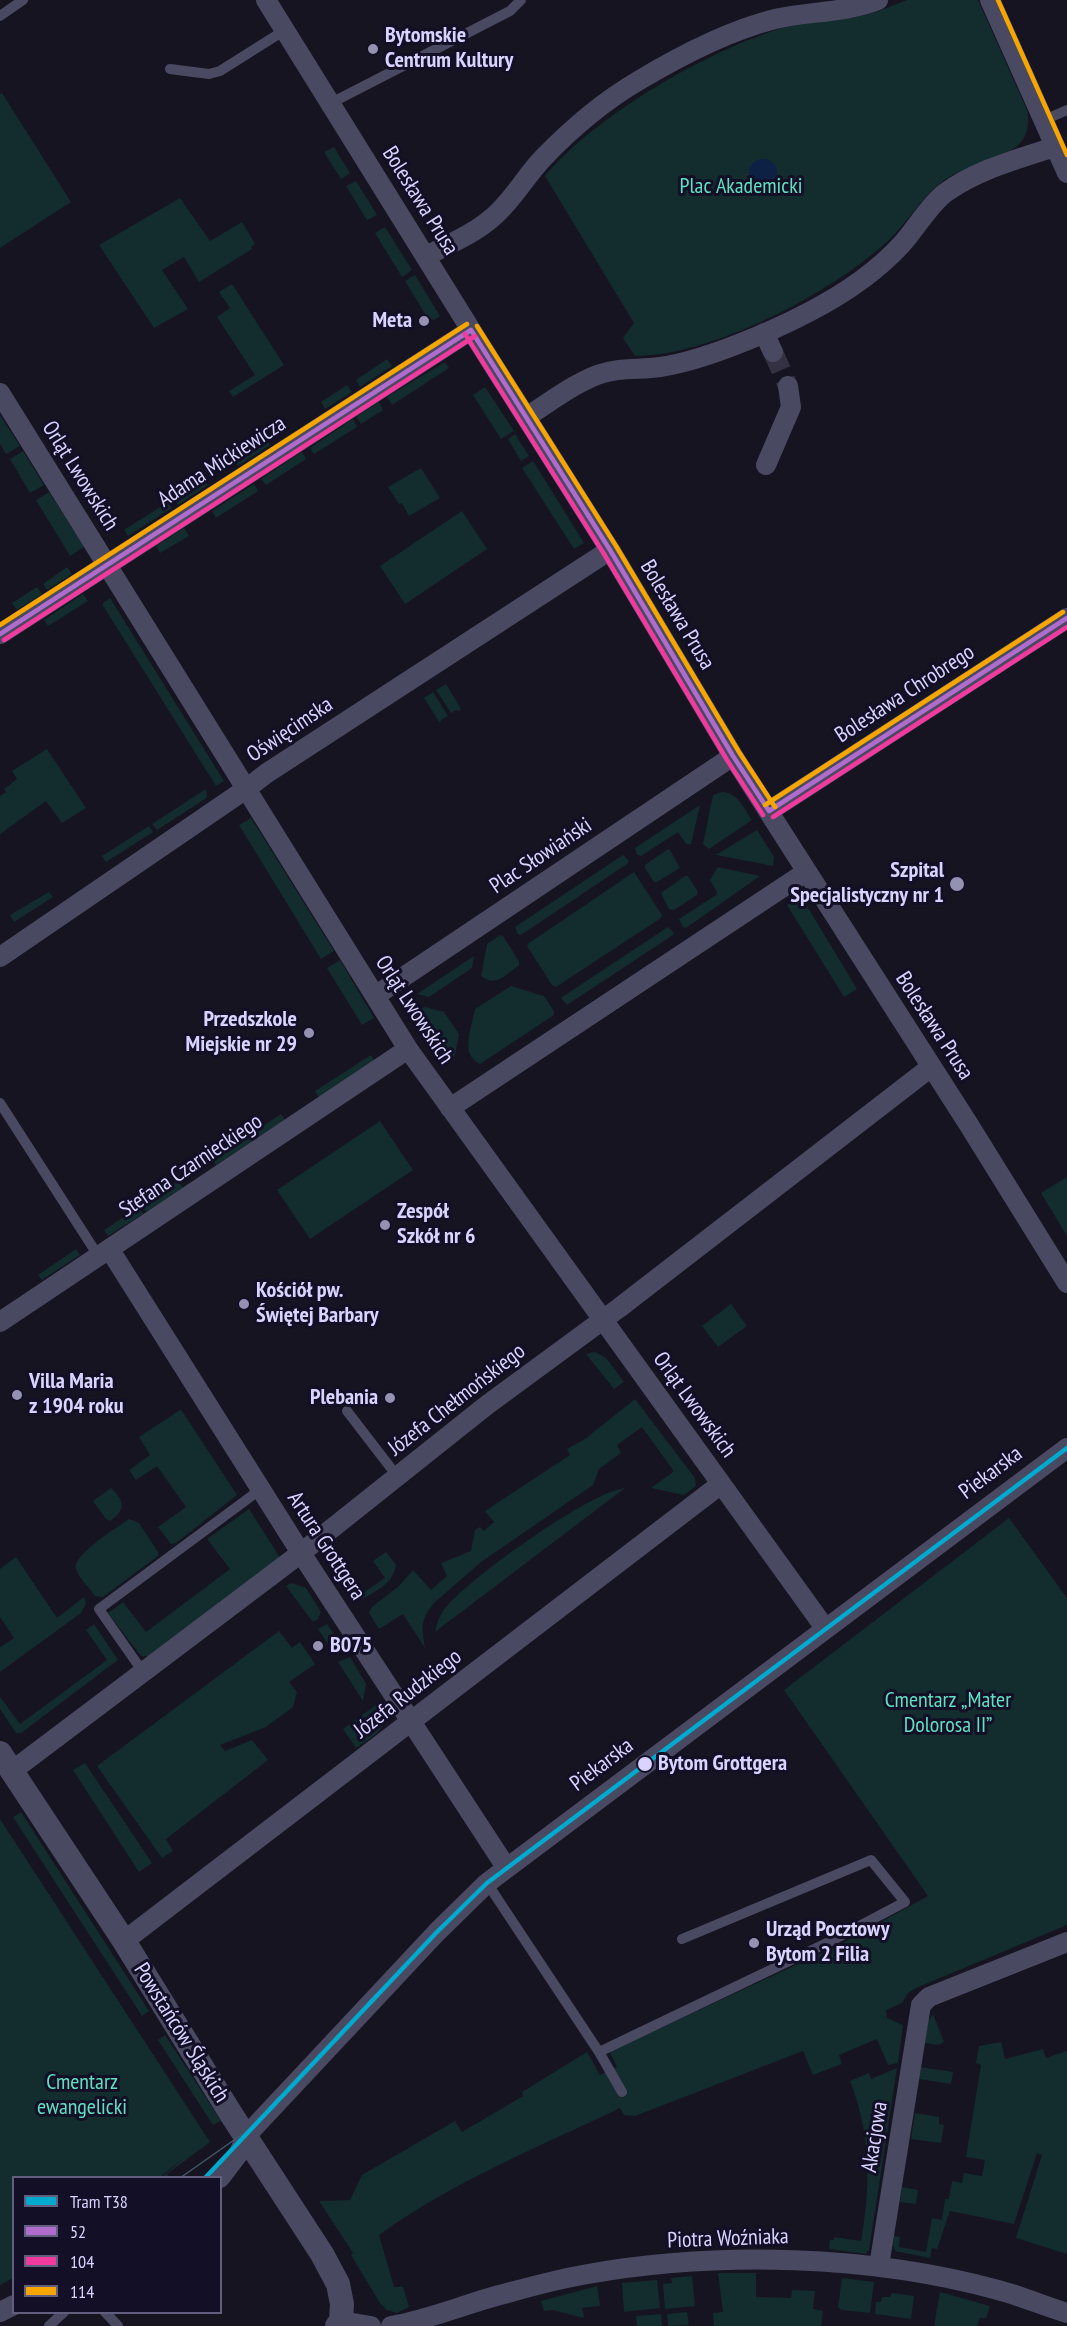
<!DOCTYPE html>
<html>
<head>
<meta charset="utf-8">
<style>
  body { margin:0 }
  #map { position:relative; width:1067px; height:2326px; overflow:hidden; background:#161421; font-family:"PT Sans Narrow",sans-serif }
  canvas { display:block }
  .legend { position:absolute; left:12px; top:2176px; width:210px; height:138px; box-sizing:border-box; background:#130f26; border:2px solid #625e7d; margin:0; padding:8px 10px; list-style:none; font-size:18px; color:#d9d4ff }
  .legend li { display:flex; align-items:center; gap:12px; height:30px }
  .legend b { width:30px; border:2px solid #625e7d }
</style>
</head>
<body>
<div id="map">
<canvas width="1067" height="2326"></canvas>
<ul class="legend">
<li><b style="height:8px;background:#00a9ce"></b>Tram T38</li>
<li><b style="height:8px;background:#b06ccc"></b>52</li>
<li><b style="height:8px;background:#f13a9d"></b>104</li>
<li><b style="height:8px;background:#f7a600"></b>114</li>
</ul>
</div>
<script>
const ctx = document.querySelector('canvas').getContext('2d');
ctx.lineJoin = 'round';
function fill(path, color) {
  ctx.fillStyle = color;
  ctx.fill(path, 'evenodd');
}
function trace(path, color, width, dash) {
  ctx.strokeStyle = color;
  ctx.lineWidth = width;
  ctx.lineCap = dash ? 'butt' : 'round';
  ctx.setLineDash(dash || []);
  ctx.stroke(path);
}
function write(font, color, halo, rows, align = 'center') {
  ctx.font = font + ' "PT Sans Narrow",sans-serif';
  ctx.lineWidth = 6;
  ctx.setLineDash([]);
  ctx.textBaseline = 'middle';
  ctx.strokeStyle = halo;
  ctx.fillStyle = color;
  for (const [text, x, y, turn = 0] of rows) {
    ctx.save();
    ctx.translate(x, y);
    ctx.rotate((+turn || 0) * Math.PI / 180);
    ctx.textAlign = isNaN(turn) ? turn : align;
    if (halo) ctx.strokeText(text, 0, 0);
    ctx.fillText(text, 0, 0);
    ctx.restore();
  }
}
const green = new Path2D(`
  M907,0H978L1027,110C1038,162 973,158 943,181C921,197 908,222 888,241C834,290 739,340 667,353C657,355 646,355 635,356L623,338L634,323L545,176C595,116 705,52 779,29C805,21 833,21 859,16C876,13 891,6 907,0Z
  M2,93L71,202L0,248V94Z
  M334,147L350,173L341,179L324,152Z
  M356,181L377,215L367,220L346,186Z
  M180,198L210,241L242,222L255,244L251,247L252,249L199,282L184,257L162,270L188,309L154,328L99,245Z
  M385,227L412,270L402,277L375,233Z
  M415,275L440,316L434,320L427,317L405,281Z
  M232,284L284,365L233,397L229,391L255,375L217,317L230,308L219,292Z
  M387,359L392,366L360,387L356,380Z
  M445,362L449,368L392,405L387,397Z
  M347,385L352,392L325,409L321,402Z
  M485,387L514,431L501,439L473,395Z
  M379,402L383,410L361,424L356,417Z
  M0,415L20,446L6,454L0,444Z
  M353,419L357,427L314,454L310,448Z
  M515,434L529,456L521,461L508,439Z
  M266,438L270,445L238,466L234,459Z
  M23,451L44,485L30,493L10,459Z
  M302,452L306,459L266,485L261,479Z
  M533,461L584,543L574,549L522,468Z
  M421,468L440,498L409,516L402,503L399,504L388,487Z
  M203,479L208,485L178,505L173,498Z
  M254,484L258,491L216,518L212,511Z
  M49,492L84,547L70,556L36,500Z
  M168,502L172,508L128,536L124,530Z
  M462,511L487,549L405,604L380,566Z
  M184,528L189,536L160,553L156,546Z
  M67,567L72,574L47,590L43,584Z
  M37,587L42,594L17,610L12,603Z
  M83,594L88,601L48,626L44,620Z
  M110,598L224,781L216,786L102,604Z
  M446,684L461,709L459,711L456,710L451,713L436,690Z
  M433,692L448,716L441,720L440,723L424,698Z
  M47,749L86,808L62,823L46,801L0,834V796L6,792L4,789L17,779L12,771Z
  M206,789L207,797L202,801L157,830L152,824Z
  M722,792C738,793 743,807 752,820L709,849L703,844L713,795Z
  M700,805L691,844H686L678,832L641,856L637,855L635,848Z
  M251,818L334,951L321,959L239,825Z
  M149,826L153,832L106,862L102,856Z
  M757,830L774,857L773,866L716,855Z
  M668,849L670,850L680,868L657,882H654L645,868V865Z
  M623,855L629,861L627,864L521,935L518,934L515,927Z
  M718,867L760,876L686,928L683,927L679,919L716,895L717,892L710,880Z
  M634,872L662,915L661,918L556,987L552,985L527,946L529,943Z
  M685,876H688L698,892L697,895L674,910L669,909L661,893Z
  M49,892L53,897L14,922L10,915Z
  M801,896L857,989L844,997L787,905Z
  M668,927L674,933L673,935L567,1005L561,998L562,997Z
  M500,935L503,936L519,961V965C507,974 496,988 481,976L487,944Z
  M474,956L472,968L429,997L417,994Z
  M340,960L374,1018L362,1025L327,968Z
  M511,986L544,996L554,1011V1015L480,1064C459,1054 472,1027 475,1009Z
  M425,1007L444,1012L459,1034L455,1055L452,1058H443L415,1016L418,1010Z
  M371,1055L375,1061L319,1098L315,1091Z
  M281,1114L285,1120L216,1165L212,1159Z
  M380,1121L413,1170L310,1239L277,1190Z
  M1067,1177V1236L1041,1193Z
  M178,1181L183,1188L146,1212L142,1205Z
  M139,1207L143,1214L108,1236L104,1230Z
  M76,1249L80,1255L42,1280L38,1275Z
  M731,1304L747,1326L718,1347L702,1326Z
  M595,1352L606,1358L624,1382L614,1389L586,1354Z
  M635,1399L695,1478L696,1486L684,1495L651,1488L673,1472V1470L642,1427L617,1445L621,1453L599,1469L593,1485L481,1562L434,1603C419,1622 422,1627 425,1648L403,1614L379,1629L369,1613L372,1607L399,1586L413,1570L431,1590L447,1576L441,1563L471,1551L475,1530L480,1527L484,1531L494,1522L485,1511L570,1455L567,1449L585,1439Z
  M180,1410L182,1411L237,1495L176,1543L171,1544L158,1527L186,1507L157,1466L136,1480L129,1470L150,1455L139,1437Z
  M111,1488C125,1501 126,1510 110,1521L106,1519L93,1501Z
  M625,1488L435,1632C437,1623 440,1614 446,1607C472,1577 587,1493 625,1488Z
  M249,1509L279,1556V1559L149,1656H141L108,1613L123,1602L146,1632L230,1569L207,1539Z
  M1009,1518L1067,1598V1925L916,1988L908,1993L902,2003L886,2010L887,2018L903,2025L898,2063L888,2065L877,2039L839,2055L842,2064L813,2075L803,2051L635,2116L624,2115L620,2108C539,2147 452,2182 379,2235L394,2287H403L409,2307L397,2313L387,2310L380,2303L351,2255L353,2253L319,2201L350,2200L362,2175L455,2121L462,2132L523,2096L522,2092L587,2052L600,2075L617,2067L610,2053L615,2049L839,1945L928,1896L784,1690Z
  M129,1519L139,1523L158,1552V1556L103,1597L95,1596C90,1588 79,1578 76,1569C72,1555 118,1527 129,1519Z
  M386,1552L396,1565C393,1584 377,1590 363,1599L360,1595L385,1578L373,1561Z
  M16,1557L57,1618L84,1597L86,1603L81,1613L0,1672V1647L14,1638L0,1617V1569Z
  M291,1583L306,1588L321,1612L318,1619L313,1622L286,1586Z
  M94,1624L118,1660L21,1733H16L0,1709V1697L20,1724L107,1660L86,1630Z
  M327,1624L343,1647L334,1653L318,1629Z
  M279,1631L292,1648L300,1642L315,1664L289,1682L297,1692L293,1707L266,1727L220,1745L225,1751L252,1740L268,1760L166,1839L173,1851L162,1858L97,1766Z
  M350,1657L366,1684L363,1701L338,1662Z
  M379,1703C393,1729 375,1734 356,1748L343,1729Z
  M85,1763L152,1863L139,1872L73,1770Z
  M21,1812L149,2011L142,2016L13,1817Z
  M0,1819L210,2142L167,2174L169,2177H162L185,2157L160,2177L14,2178L13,2278L0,2285Z
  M933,2014L944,2042L938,2045L925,2043L928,2021Z
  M165,2035L221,2121L213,2125L158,2040Z
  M1001,2042L1005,2059L1043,2049L1046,2058L1067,2051V2254L1016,2238L1042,2155L1037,2153L1014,2224L950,2211L937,2249L932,2248L930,2258L895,2251L893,2245L894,2236L900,2237L899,2247L926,2252L932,2218L942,2220L945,2199H949L952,2181L962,2183L964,2173L982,2176L985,2160L966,2157L981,2065L976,2063L979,2046Z
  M921,2067L953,2072L951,2084L919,2079Z
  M897,2068L869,2250L866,2254L829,2249L830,2240H834V2237L861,2241C871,2184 871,2135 850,2081L869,2073L871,2079Z
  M915,2113L939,2117V2124L944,2125L941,2143L911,2139Z
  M902,2187L918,2190L916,2204L900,2202Z
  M718,2273H756V2297L791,2298L792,2290L815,2291L813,2309L823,2311L821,2326H714L713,2313L723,2312Z
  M692,2276L695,2306L665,2309L663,2284L672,2283L671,2278Z
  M842,2278L874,2282L870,2313L841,2310L838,2307Z
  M657,2280L660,2308L624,2312L622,2283Z
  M597,2286L600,2306L582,2308L584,2318L553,2310L544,2311L541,2301Z
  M940,2292L990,2306L986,2318H980L977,2326H934Z
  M892,2293L914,2296L911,2319L875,2314L876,2302H881L882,2297H890Z
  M687,2312L689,2325L668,2326L667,2314Z
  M661,2314L662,2326H637L636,2316Z`);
const water = new Path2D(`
  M749 173a14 14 0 1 1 28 0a14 14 0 1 1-28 0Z`);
const minorTunnel = new Path2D(`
  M773,352L788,386`);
const service = new Path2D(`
  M0,16L23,0
  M170,69L209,74L220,71L285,30
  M331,103L510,11L521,0
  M1042,121L1067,110
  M0,1103L99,1257
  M347,1411L397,1476
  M143,1672L99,1609L261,1489
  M487,1883L599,2052L622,2092
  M599,2052L831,1941L905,1902L871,1860L682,1939
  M105,2312L118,2326
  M49,2326L64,2312`);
const minor = new Path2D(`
  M266,0L471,330L610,550L733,756L969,1125L1067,1283
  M990,0L1067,173
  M426,256C449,244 474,234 493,217C513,200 525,177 543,158C571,129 604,101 638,81C678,57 731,30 775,19C809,11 846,13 878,0
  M764,333L773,352
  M0,393L408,1049L825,1628
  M527,417C549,402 572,385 597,375C618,367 639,370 660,367C703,361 771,332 809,312C842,295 876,272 901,245C916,229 928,206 945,193C976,170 1018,159 1054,147
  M766,465L791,407L788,386
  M0,634L471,330
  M769,811L1067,618
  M0,957L246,789L267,773L610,550
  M375,996L733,756
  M450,1108L806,872
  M110,1250L301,1553L506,1867
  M0,1322L408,1049
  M12,1771L301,1553L487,1405L619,1308L931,1067
  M124,1941L721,1484
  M220,2178L239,2153L246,2136L437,1932L487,1883L1067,1448
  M879,2266L921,2005L929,1997L1067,1942
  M0,2312L14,2305
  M341,2321L371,2326
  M391,2326C427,2320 460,2306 496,2296C526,2288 557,2279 588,2274C719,2251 870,2255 998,2290C1021,2296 1044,2306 1067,2313`);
const tertiary = new Path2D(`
  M0,1753L124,1941L231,2114L322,2254L338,2284L342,2304L341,2321L337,2326`);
const tram = new Path2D(`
  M180,2178L244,2133L268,2113`);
const bus1 = new Path2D(`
  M471,330L610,550L733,756L769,811
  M0,634L471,330
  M769,811L1067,618`);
const bus2 = new Path2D(`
  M465,334L604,554L727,760L763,815
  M4,640L475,336
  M773,817L1067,627`);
const bus3 = new Path2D(`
  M998,0L1067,155
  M477,326L616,546L739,752L775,807
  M0,625L467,324
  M765,805L1063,612`);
const tram1 = new Path2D(`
  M205,2178L437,1932L487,1883L1067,1448`);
const markers = [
  [373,49,6,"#9591b1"],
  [424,321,6,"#9591b1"],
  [957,884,8,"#9591b1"],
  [309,1033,6,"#9591b1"],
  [385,1225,6,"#9591b1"],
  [244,1304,6,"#9591b1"],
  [17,1395,6,"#9591b1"],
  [390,1398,6,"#9591b1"],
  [318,1646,6,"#9591b1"],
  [645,1764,8,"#d9d4ff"],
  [754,1943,6,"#9591b1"]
];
const poiNames = [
  ["Bytomskie",385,36],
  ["Centrum Kultury",385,61],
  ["Meta",412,321,"right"],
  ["Szpital",944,871,"right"],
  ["Specjalistyczny nr 1",944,896,"right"],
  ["Przedszkole",297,1020,"right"],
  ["Miejskie nr 29",297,1045,"right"],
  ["Zespół",397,1212],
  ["Szkół nr 6",397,1237],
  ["Kościół pw.",256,1291],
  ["Świętej Barbary",256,1316],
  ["Villa Maria",29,1382],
  ["z 1904 roku",29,1407],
  ["Plebania",378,1398,"right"],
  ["B075",330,1646],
  ["Urząd Pocztowy",766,1930],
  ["Bytom 2 Filia",766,1955]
];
const parkNames = [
  ["Plac Akademicki",741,187],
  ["Cmentarz „Mater",948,1701],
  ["Dolorosa II”",948,1726],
  ["Cmentarz",82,2083],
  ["ewangelicki",82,2108]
];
const streetNames = [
  ["Bolesława Prusa",420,201,58],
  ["Adama Mickiewicza",222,462,-33],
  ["Orląt Lwowskich",80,476,58],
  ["Bolesława Prusa",677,615,59],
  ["Bolesława Chrobrego",905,694,-33],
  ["Oświęcimska",290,730,-34],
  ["Plac Słowiański",541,856,-34],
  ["Orląt Lwowskich",414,1010,57],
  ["Bolesława Prusa",934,1026,57],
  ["Stefana Czarnieckiego",191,1166,-34],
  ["Józefa Chełmońskiego",457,1400,-38],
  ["Orląt Lwowskich",694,1405,54],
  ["Piekarska",991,1473,-37],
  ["Artura Grottgera",326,1546,57],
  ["Józefa Rudzkiego",408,1694,-38],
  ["Piekarska",602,1765,-37],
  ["Powstańców Śląskich",181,2033,58],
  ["Akacjowa",875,2137,-81],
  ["Piotra Woźniaka",728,2239,-2]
];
const stopNames = [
  ["Bytom Grottgera",658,1764]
];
fill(green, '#132c2d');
fill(water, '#0d2144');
trace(minorTunnel, '#333142', 20, [20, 10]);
trace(service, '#4a4962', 10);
trace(minor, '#4a4962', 20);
trace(tertiary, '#4a4962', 24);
trace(tram, '#43596b', 1.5);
trace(bus1, '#b06ccc', 4.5);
trace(bus2, '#f13a9d', 4.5);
trace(bus3, '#f7a600', 4.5);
trace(tram1, '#00a9ce', 4.5);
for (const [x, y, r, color] of markers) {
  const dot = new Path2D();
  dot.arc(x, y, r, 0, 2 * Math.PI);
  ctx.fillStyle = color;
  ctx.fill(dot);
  trace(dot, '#130f26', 2);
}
write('bold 22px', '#d9d4ff', '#130f26', poiNames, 'left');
write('22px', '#5fe0c0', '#130f26', parkNames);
write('22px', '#d9d4ff', '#130f26', streetNames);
write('bold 22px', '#d9d4ff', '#130f26', stopNames, 'left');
</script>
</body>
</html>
